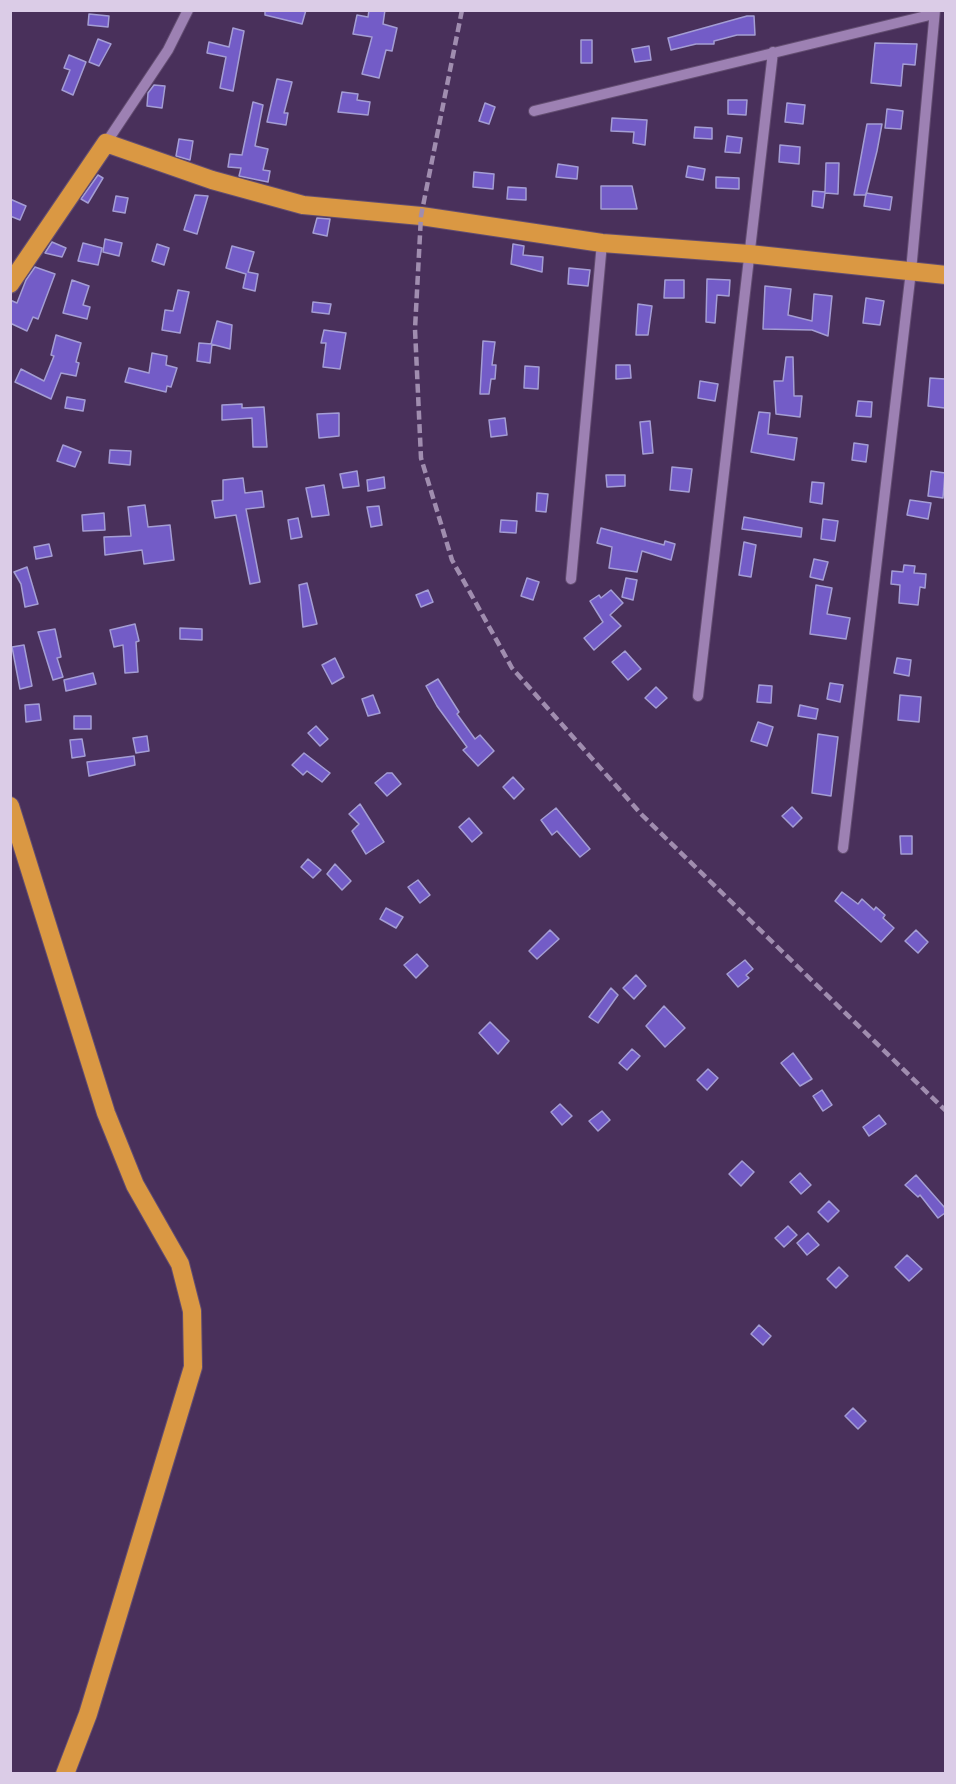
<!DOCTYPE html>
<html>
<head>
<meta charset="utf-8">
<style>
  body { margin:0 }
  #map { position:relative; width:956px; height:1784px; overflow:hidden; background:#49305b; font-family:"DejaVu Sans",sans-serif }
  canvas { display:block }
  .frame { position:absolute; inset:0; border:12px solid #dbcce7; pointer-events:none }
</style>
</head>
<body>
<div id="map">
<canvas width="956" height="1784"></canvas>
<div class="frame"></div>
</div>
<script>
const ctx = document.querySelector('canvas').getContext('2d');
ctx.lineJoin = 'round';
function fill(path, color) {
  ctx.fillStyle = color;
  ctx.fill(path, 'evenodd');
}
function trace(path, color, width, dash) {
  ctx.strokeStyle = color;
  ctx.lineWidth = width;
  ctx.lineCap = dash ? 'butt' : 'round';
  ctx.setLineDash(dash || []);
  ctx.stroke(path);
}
const building = new Path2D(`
  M265,10H306L302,24L265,15Z
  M369,10H385L383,24L397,28L392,51L386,50L379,78L362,74L372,37L353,34L357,15L368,17Z
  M89,14L109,16L108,27L88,25Z
  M747,16H754L755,35H737L714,41V44H696L671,50L668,38Z
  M233,28L244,31L233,91L220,88L226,57L207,53L209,42L229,47Z
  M98,39L111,44L99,66L89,62Z
  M581,40H592V63H581Z
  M875,43L917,44L915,65L903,64L901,86L871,83Z
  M649,46L651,60L635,62L632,49Z
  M69,55L86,62L73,95L62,90L70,70L64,68Z
  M277,79L292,82L284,113H288L286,125L267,122Z
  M154,85L165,86L162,108L147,106L148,93Z
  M342,92L358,94L357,100L370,102L368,115L338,112Z
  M728,100H747L746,115L728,114Z
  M253,102L263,105L255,146L268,149L263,170L270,171L268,182L239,176L241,168L228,167L230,154L242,155Z
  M485,103L495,107L489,124L479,121Z
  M787,103L805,105L803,124L785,122Z
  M887,109L903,111L901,129L885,128Z
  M612,118L647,120L645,145L633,143L634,132L611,131Z
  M867,124H882L877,151L866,195H854Z
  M695,127L712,128V139L694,138Z
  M727,136L742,138L740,153L725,152Z
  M179,139L193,141L190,160L176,156Z
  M780,145L800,147L799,164L779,162Z
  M826,163H839L838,194L825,193L823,208L812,206L813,191L825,192Z
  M558,164L578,167L577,179L556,177Z
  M688,166L705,169L703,180L686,177Z
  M474,172L494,174L493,189L473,187Z
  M98,175L103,178L88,203L81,199Z
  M716,177L739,178V189L716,188Z
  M601,186H632L637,209H601Z
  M508,187L526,188V200L507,199Z
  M866,193L892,197L890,210L864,206Z
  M195,195L208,196L197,234L184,230Z
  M116,196L128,198L125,213L113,211Z
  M10,199L26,206L20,220L10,216Z
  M317,218L330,219L327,236L313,233Z
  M105,239L122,243L119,256L103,252Z
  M52,242L66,248L62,257L45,253Z
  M83,243L102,248L98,265L78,261Z
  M157,244L169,248L164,265L152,261Z
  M513,244L524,246L523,255L543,257L542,272L511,264Z
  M232,246L254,252L248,272L258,274L255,291L243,288L246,274L226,268Z
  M35,267L55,274L38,319L33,317L27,331L10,323V300L17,303L26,280Z
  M569,268L590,270L588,286L568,284Z
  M707,279L730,280L729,296L717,295L715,323L706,322Z
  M72,280L89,286L83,305L90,307L87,319L63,313Z
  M665,280H684V298H664Z
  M765,286L791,289L788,315L812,321L814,294L832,296L828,336L812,330L763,329Z
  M178,290L189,292L180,333L162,330L165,310L173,311Z
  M866,298L884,301L880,325L863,323Z
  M313,302L331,304L329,314L312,312Z
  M638,304L652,306L648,335H636Z
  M217,321L232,325L230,349L211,344Z
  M324,330L346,333L340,369L323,367L326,343H321Z
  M56,335L81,343L76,362L79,363L76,376L61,373L51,399L15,382L21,369L44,381L54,356L51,355Z
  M483,341L495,342L492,365H496L495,379H491L489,394H480Z
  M199,343L212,344L210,363L197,361Z
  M152,353L167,356L166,365L177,368L171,387L167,386L166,392L125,382L129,368L149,373Z
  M786,357H793L794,396H802L800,417L776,414L774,381H783Z
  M616,365H630L631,378L616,379Z
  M525,366L539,367L538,389L524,388Z
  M930,378L945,379V408L928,406Z
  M700,381L718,384L715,401L698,398Z
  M67,397L85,400L83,411L65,408Z
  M858,401L872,402L871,417L856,416Z
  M242,404V408L264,407L267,447H253L252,418L222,420V405Z
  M759,412L770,413L768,434L797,438L794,460L751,452Z
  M339,413V436L319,438L317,414Z
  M505,418L507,435L491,437L489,420Z
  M650,421L653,453L643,454L640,422Z
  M854,443L868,445L866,462L852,460Z
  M63,445L81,452L75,467L57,461Z
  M110,450L131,451L130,465L109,463Z
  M672,467L692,469L689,492L670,490Z
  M357,471L359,486L343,488L340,474Z
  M931,471L945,473L943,498L928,496Z
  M606,475H625V486L607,487Z
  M384,477L385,488L368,491L367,480Z
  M243,478L245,493L262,491L264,507L246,509L260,582L250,584L236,515L215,518L212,501L223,500V480Z
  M812,482L824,483L822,504L810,502Z
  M324,485L329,515L312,517L306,488Z
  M537,493L548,494L546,512L536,511Z
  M910,500L931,503L928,519L907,515Z
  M145,505L148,527L170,525L174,560L144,564L142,550L105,555L104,537L131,536L128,507Z
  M379,506L382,525L371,527L367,507Z
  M104,513L105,530L83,531L82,515Z
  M744,517L802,528L801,537L742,529Z
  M298,518L302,537L291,539L288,520Z
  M823,519L838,521L835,541L821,539Z
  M501,520L517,521L516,533L500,532Z
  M601,528L664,545L665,541L675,544L671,560L642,551L637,572L609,568L612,547L597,543Z
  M744,542L756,545L751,577L739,575Z
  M49,544L52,556L36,559L34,547Z
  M814,559L828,562L823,580L810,577Z
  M904,565L915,566L914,573L926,574L925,588L920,587L918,605L899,603L900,585L891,584L892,571L903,572Z
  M27,567L38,604L25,607L21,584L14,572Z
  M527,578L539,582L533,600L521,596Z
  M626,578L637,580L633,600L622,597Z
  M307,583L317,624L303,627L299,585Z
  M816,585L832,588L827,614L850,618L846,639L810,634Z
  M428,590L433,602L421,607L416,595Z
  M611,590L623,603L610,615L621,626L594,650L584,638L603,622L590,601L599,595L601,598Z
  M135,624L139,641L136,642L138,672L125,673L123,645L114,647L110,630Z
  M180,628L202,629V640L180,639Z
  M55,629L61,657L57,658L63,677L53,680L38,632Z
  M24,645L32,686L20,689L12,647Z
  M625,651L641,669L628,680L612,662Z
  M335,658L344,677L332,684L322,665Z
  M897,658L911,660L909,676L894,673Z
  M93,673L96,684L66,691L64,680Z
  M438,679L459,712L457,714L475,739L480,735L494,751L478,766L463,750L467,747L437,706L426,686Z
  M830,683L843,685L840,702L827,699Z
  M759,685L772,686L771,703L757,702Z
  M656,687L667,698L656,708L645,698Z
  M373,695L380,713L368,716L362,699Z
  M900,695L921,697L919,722L898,720Z
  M39,704L41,720L26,722L25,705Z
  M800,705L818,709L816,719L798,716Z
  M74,716H91V729H74Z
  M758,722L773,727L767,746L751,741Z
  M316,726L328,739L320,746L308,733Z
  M818,734L838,737L831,796L812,793Z
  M147,736L149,751L136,753L133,738Z
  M82,739L85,756L72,758L70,740Z
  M304,753L330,773L322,782L307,771L303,775L292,765Z
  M134,756L135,765L89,776L87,762Z
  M387,773H392L401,784L387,796L375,783Z
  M513,777L524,789L514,799L503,787Z
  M360,804L384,842L366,854L352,831L359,824L349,814Z
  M792,807L802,818L793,827L782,816Z
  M556,808L590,849L580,857L557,831L552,835L541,820Z
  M469,818L482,833L472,842L459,827Z
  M900,836H912V854H901Z
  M308,859L321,870L313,878L301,867Z
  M335,864L351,881L342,890L327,874Z
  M418,880L430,895L420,903L408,887Z
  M842,892L858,904L862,899L874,910L876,907L885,915L883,918L894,928L881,942L835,901Z
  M386,908L403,917L396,928L380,919Z
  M550,930L559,939L537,959L529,951Z
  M916,930L928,942L918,953L905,941Z
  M417,954L428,966L416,978L404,965Z
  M745,960L753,969L746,975L749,978L738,987L727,974Z
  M636,975L646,986L634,999L623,988Z
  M611,988L618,995L598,1023L589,1017Z
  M664,1006L685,1028L665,1047L646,1026Z
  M490,1022L509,1041L498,1054L479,1033Z
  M632,1049L640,1056L627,1070L619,1063Z
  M793,1053L812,1079L800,1086L781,1063Z
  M708,1069L718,1078L707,1090L697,1080Z
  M822,1090L832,1105L823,1111L813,1096Z
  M560,1104L572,1116L562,1125L551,1112Z
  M602,1111L610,1120L598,1131L589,1121Z
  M879,1115L886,1124L869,1136L863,1127Z
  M742,1161L754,1172L741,1186L729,1174Z
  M800,1173L811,1185L801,1194L790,1182Z
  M916,1175L945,1208V1213L938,1218L920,1195L918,1197L905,1185Z
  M829,1201L839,1211L828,1222L818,1212Z
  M788,1226L797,1235L784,1247L775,1238Z
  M808,1233L819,1245L807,1255L797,1243Z
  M907,1255L922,1269L909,1281L895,1267Z
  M839,1267L848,1276L836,1288L827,1279Z
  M759,1325L771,1336L763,1345L751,1334Z
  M853,1408L866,1421L858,1429L845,1416Z`);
const minor = new Path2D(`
  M534,111L934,14
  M106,143L168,50L188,10
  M571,579L602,243
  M698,696L773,52
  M843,848L911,271L935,10`);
const highway = new Path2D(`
  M10,284L106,143L212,180L303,205L421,216L602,243L749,254L946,275
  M10,806L106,1113L135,1185L180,1264L192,1311L193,1367L88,1714L65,1774`);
const rail = new Path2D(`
  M462,10L421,216L415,329L421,458L452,560L512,668L642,815L946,1111`);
fill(building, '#735cc7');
trace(building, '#a49dd4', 1.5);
trace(minor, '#634d71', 12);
trace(highway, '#634d71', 20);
trace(minor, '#9d81b3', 10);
trace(highway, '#da9843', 18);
trace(rail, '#a08daf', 4.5, [9, 4.5]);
</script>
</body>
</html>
